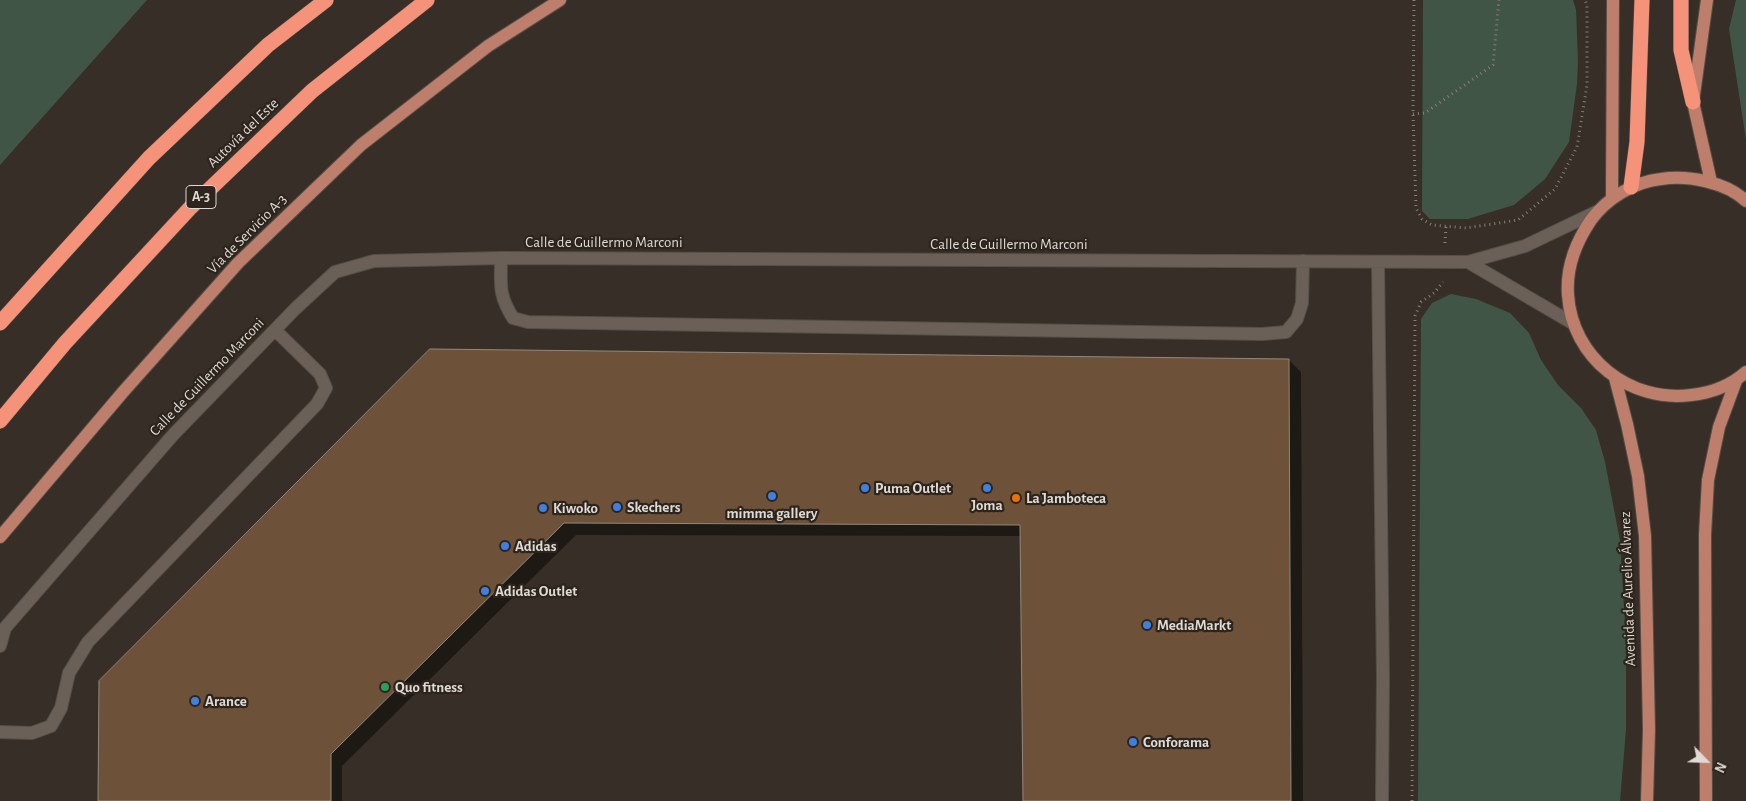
<!DOCTYPE html>
<html>
<head>
<meta charset="utf-8">
<style>
  body { margin:0 }
  #map { position:relative; width:1746px; height:801px; overflow:hidden; background:#372f27; font-family:"Alegreya Sans",sans-serif }
  canvas { display:block }
  .north { position:absolute; left:1681px; top:736px; width:50px; height:50px; -webkit-text-stroke:4px #2d251d; paint-order:stroke; rotate:114deg; font-size:14px; font-weight:700; line-height:20px; text-align:center; color:#dfdad4 }
  .north::after { content:''; display:block; margin:auto; width:18px; height:22px; background:#dfdad4; clip-path:polygon(50% 0,100% 100%,50% 72%,0 100%) }
</style>
</head>
<body>
<div id="map">
<canvas width="1746" height="801"></canvas>
<div class="north">N</div>
</div>
<script>
const ctx = document.querySelector('canvas').getContext('2d');
ctx.lineJoin = 'round';
function fill(path, color) {
  ctx.fillStyle = color;
  ctx.fill(path, 'evenodd');
}
function trace(path, color, width, dash) {
  ctx.strokeStyle = color;
  ctx.lineWidth = width;
  ctx.lineCap = dash ? 'butt' : 'round';
  ctx.setLineDash(dash || []);
  ctx.stroke(path);
}
function write(font, color, halo, rows, align = 'center') {
  ctx.font = font + ' "Alegreya Sans",sans-serif';
  ctx.lineWidth = 4.5;
  ctx.setLineDash([]);
  ctx.textBaseline = 'middle';
  ctx.strokeStyle = halo;
  ctx.fillStyle = color;
  for (const [text, x, y, turn = 0] of rows) {
    ctx.save();
    ctx.translate(x, y);
    ctx.rotate((+turn || 0) * Math.PI / 180);
    ctx.textAlign = isNaN(turn) ? turn : align;
    if (halo) ctx.strokeText(text, 0, 0);
    ctx.fillText(text, 0, 0);
    ctx.restore();
  }
}
const green = new Path2D(`
  M0,0H147L0,165Z
  M1423,0H1573L1576,10L1578,62L1577,84L1569,142L1545,179L1514,205L1468,219H1430L1422,211Z
  M1736,0H1746V140L1729,29Z
  M1451,294L1476,299L1510,313L1529,333L1541,360L1558,385L1581,408L1596,430L1605,462L1620,541L1626,641V729L1620,801H1418L1421,319L1432,303Z`);
const shadow = new Path2D(`
  M431,350L1289,360L1301,372L1303,801H1024L1021,536L576,535L342,766V801H99Z`);
const building = new Path2D(`
  M430,349L1289,359L1291,801H1023L1020,525L564,523L331,754V801H98L99,681Z`);
const path = new Path2D(`
  M1414,0L1413,114L1416,208L1422,219L1432,225L1466,228L1518,220L1555,189L1577,147L1587,85V5L1585,0
  M1413,114L1425,113L1493,65L1499,0
  M1445,243L1446,226
  M1412,801L1415,316L1421,302L1434,293L1443,282`);
const minor = new Path2D(`
  M501,258C501,285 498,294 513,318L528,322L1262,334L1286,332L1297,319L1302,303L1303,261
  M1468,262L1574,324
  M1378,263L1383,677L1382,801
  M0,646L5,628L173,435L295,309L335,272L374,261L501,258L1468,262L1525,246L1598,211
  M0,732L32,733L51,726L61,708L69,673L88,642L317,404L326,388L320,374L275,330`);
const major = new Path2D(`
  M1707,0L1693,102L1711,182
  M1612,199L1613,0
  M1746,201C1726,182 1688,175 1661,179C1634,182 1607,198 1591,220C1576,242 1566,268 1568,295C1572,358 1630,403 1691,395C1711,393 1730,386 1746,372
  M1615,378L1627,424L1638,476L1645,536L1649,730L1647,801
  M0,537L123,392L238,263L361,145L488,46L560,0
  M1706,801L1705,535L1708,480L1719,427L1736,381`);
const highway = new Path2D(`
  M1681,0V50L1693,102
  M1631,187L1637,142L1642,0
  M0,323L149,158L268,45L326,0
  M0,421L65,343L191,207L312,91L427,0`);
const markers = [
  [865,488,5,"#3f7fe0"],
  [987,488,5,"#3f7fe0"],
  [772,496,5,"#3f7fe0"],
  [1016,498,5,"#e8710a"],
  [617,507,5,"#3f7fe0"],
  [543,508,5,"#3f7fe0"],
  [505,546,5,"#3f7fe0"],
  [485,591,5,"#3f7fe0"],
  [1147,625,5,"#3f7fe0"],
  [385,687,5,"#2e9e5b"],
  [195,701,5,"#3f7fe0"],
  [1133,742,5,"#3f7fe0"]
];
const shields = [
  [201,197,30]
];
const shieldNames = [
  ["A-3",201,197]
];
const streetNames = [
  ["Autovía del Este",243,133,-44],
  ["Vía de Servicio A-3",247,234,-45],
  ["Calle de Guillermo Marconi",604,242],
  ["Calle de Guillermo Marconi",1009,244],
  ["Calle de Guillermo Marconi",207,377,-46],
  ["Avenida de Aurelio Álvarez",1628,589,-92]
];
const poiNames = [
  ["Puma Outlet",875,488],
  ["La Jamboteca",1026,498],
  ["Joma",987,505,"center"],
  ["Skechers",627,507],
  ["Kiwoko",553,508],
  ["mimma gallery",772,513,"center"],
  ["Adidas",515,546],
  ["Adidas Outlet",495,591],
  ["MediaMarkt",1157,625],
  ["Quo fitness",395,687],
  ["Arance",205,701],
  ["Conforama",1143,742]
];
fill(green, '#415547');
fill(shadow, '#0007');
fill(building, '#6d5239');
trace(building, '#93887f', 1);
trace(minor, '#554e46', 14);
trace(major, '#554e46', 14);
trace(highway, '#554e46', 16);
trace(path, '#857f78', 3, [1, 4]);
trace(minor, '#6a6057', 12);
trace(major, '#bd7e6c', 12);
trace(highway, '#f5927a', 15);
for (const [x, y, r, color] of markers) {
  const dot = new Path2D();
  dot.arc(x, y, r, 0, 2 * Math.PI);
  ctx.fillStyle = color;
  ctx.fill(dot);
  trace(dot, '#2d251d', 2);
}
for (const [x, y, w] of shields) {
  const box = new Path2D();
  box.roundRect(x - w / 2, y - 11.5, w, 23, 4);
  ctx.fillStyle = '#2d251d';
  ctx.fill(box);
  trace(box, '#dfdad4', 1);
}
write('bold 14px', '#dfdad4', null, shieldNames);
write('15px', '#dfdad4', '#2d251d', streetNames);
write('bold 15px', '#dfdad4', '#2d251d', poiNames, 'left');
</script>
</body>
</html>
